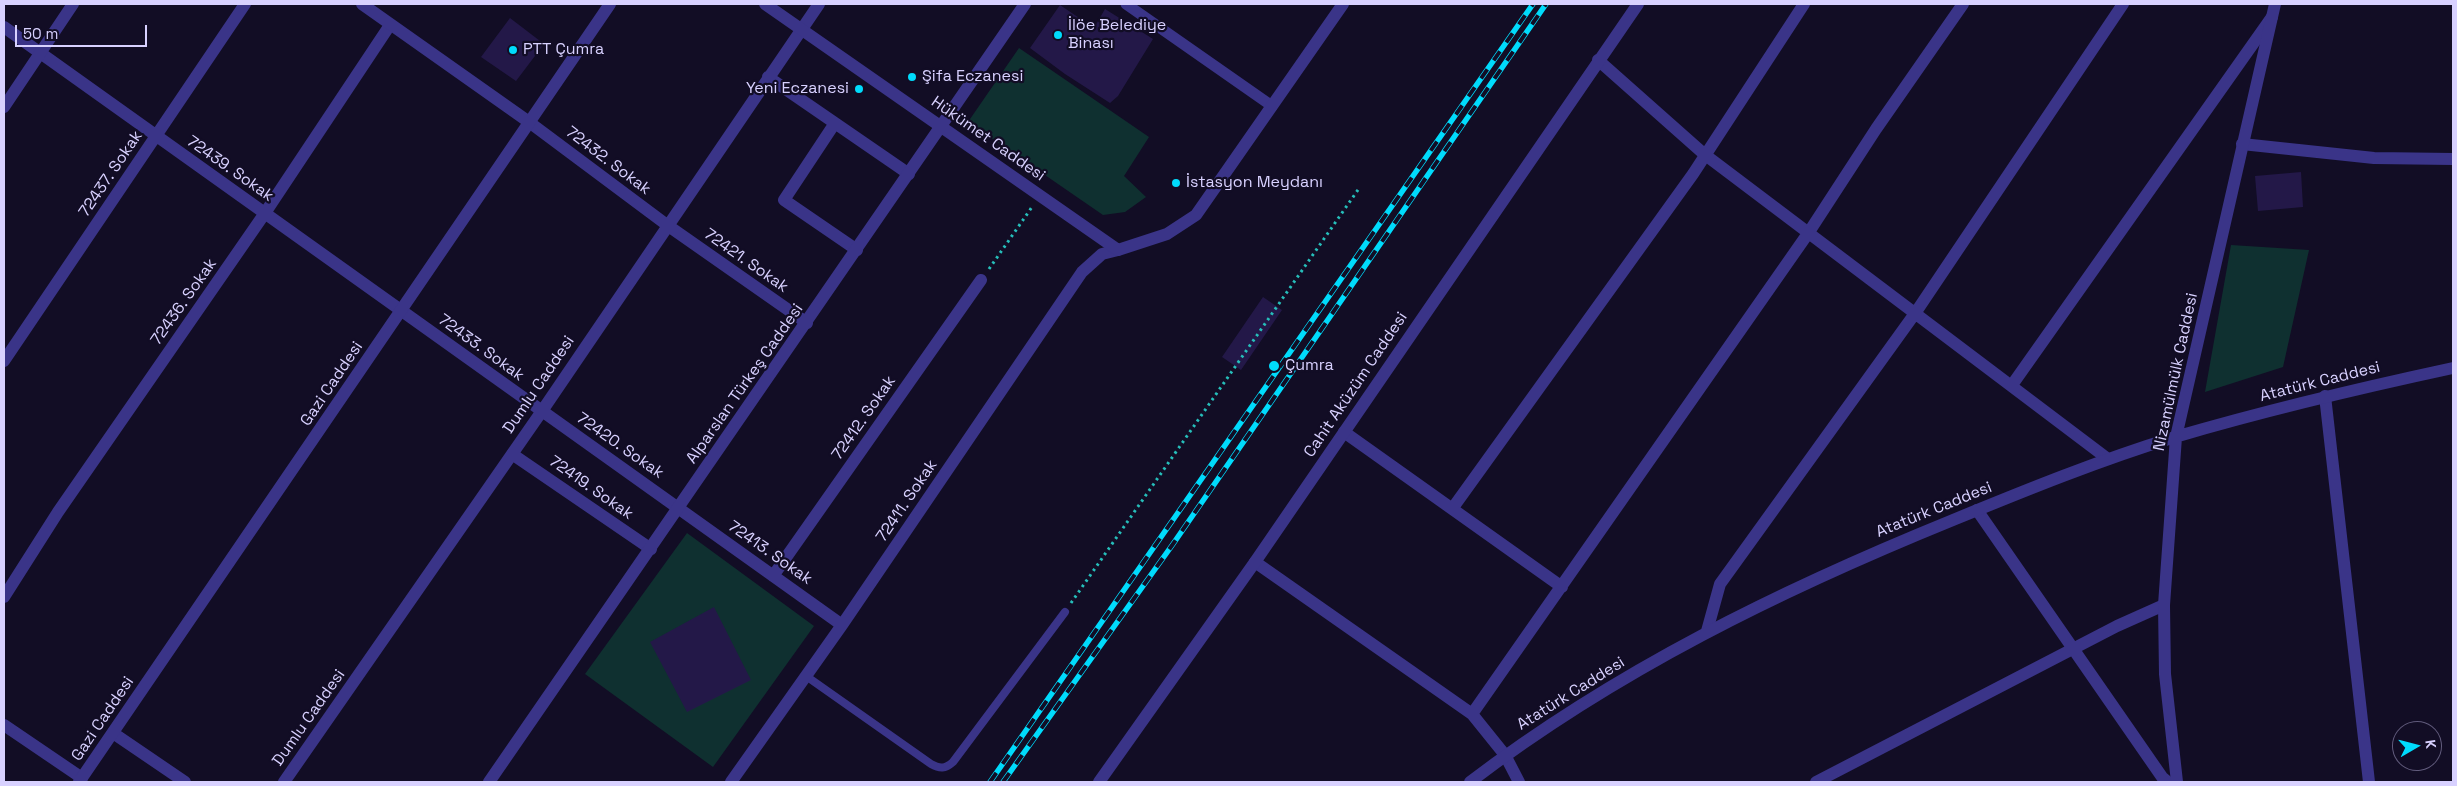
<!DOCTYPE html>
<html>
<head>
<meta charset="utf-8">
<style>
  body { margin:0 }
  #map { position:relative; width:2457px; height:786px; overflow:hidden; background:#120d25; font-family:"Space Grotesk",sans-serif }
  canvas { display:block }
  .frame { position:absolute; inset:0; border:5px solid #d8d1ff; pointer-events:none }
  .north { position:absolute; left:2392px; top:721px; width:50px; height:50px; box-sizing:border-box; background:#120d25; border:1px solid #615b7c; border-radius:50%; rotate:82deg; font-size:14px; font-weight:700; line-height:20px; text-align:center; color:#d8d1ff }
  .north::after { content:''; display:block; margin:auto; width:18px; height:22px; background:#00dbfc; clip-path:polygon(50% 0,100% 100%,50% 72%,0 100%) }
  .scale { position:absolute; left:15px; top:25px; width:132px; height:22px; box-sizing:border-box; border:2px solid #d8d1ff; border-top:0; padding-left:6px; font-size:15px; line-height:18px; white-space:nowrap; color:#d8d1ff; -webkit-text-stroke:4px #120d25; paint-order:stroke }
</style>
</head>
<body>
<div id="map">
<canvas width="2457" height="786"></canvas>
<div class="frame"></div>
<div class="north">K</div>
<div class="scale">50 m</div>
</div>
<script>
const ctx = document.querySelector('canvas').getContext('2d');
ctx.lineJoin = 'round';
function fill(path, color) {
  ctx.fillStyle = color;
  ctx.fill(path, 'evenodd');
}
function trace(path, color, width, dash) {
  ctx.strokeStyle = color;
  ctx.lineWidth = width;
  ctx.lineCap = dash ? 'butt' : 'round';
  ctx.setLineDash(dash || []);
  ctx.stroke(path);
}
function write(font, color, halo, rows, align = 'center') {
  ctx.font = font + ' "Space Grotesk",sans-serif';
  ctx.lineWidth = 4.5;
  ctx.setLineDash([]);
  ctx.textBaseline = 'middle';
  ctx.strokeStyle = halo;
  ctx.fillStyle = color;
  for (const [text, x, y, turn = 0] of rows) {
    ctx.save();
    ctx.translate(x, y);
    ctx.rotate((+turn || 0) * Math.PI / 180);
    ctx.textAlign = isNaN(turn) ? turn : align;
    if (halo) ctx.strokeText(text, 0, 0);
    ctx.fillText(text, 0, 0);
    ctx.restore();
  }
}
const green = new Path2D(`
  M1019,48L1149,137L1124,176L1146,197L1125,212L1103,215L968,122Z
  M2231,245L2309,250L2283,367L2205,392Z
  M687,533L814,626L713,767L585,674Z`);
const building = new Path2D(`
  M1060,5L1094,28L1105,9L1153,39L1118,96L1110,103L1065,74L1030,48Z
  M510,18L544,44L516,81L481,57Z
  M2301,172L2303,207L2258,211L2255,176Z
  M1263,297L1282,310L1241,370L1222,357Z
  M714,607L751,680L687,712L650,642Z`);
const path = new Path2D(`
  M989,269L1032,207
  M1071,603L1360,187`);
const service = new Path2D(`
  M806,676L931,764C940,769 945,769 953,762L1065,612`);
const pedestrian = new Path2D(`
  M1126,4L1272,106`);
const minor = new Path2D(`
  M4,27L842,625
  M1598,60L1704,154L2108,459
  M768,77L909,174
  M529,122L667,225L807,323
  M835,123L784,200L857,250
  M2242,144L2374,158L2453,159
  M4,361L245,4
  M2012,385L2272,17
  M2325,396L2369,782
  M1344,432L1562,587
  M512,454L651,549
  M1452,509L1693,174L1804,4
  M1977,510L2162,777L2168,782
  M1255,562L1472,714L1505,755L1519,782
  M773,576L981,280
  M4,597L58,512L265,213L390,25
  M1707,631L1720,584L1916,312L2123,4
  M1472,714L1809,232L1876,129L1963,4
  M4,725L82,778
  M113,733L185,782
  M284,782L542,411L819,4
  M731,782L842,625L1082,272L1102,254L1118,250
  M1816,782L2117,626L2164,605`);
const tertiary = new Path2D(`
  M362,4L529,122
  M765,4L1118,250L1167,234L1196,215L1343,4
  M4,107L73,4
  M79,782L610,4
  M489,782L1025,4
  M1099,782L1255,562L1638,4
  M1470,782C1617,670 1781,590 1953,520C2026,490 2100,460 2175,437C2267,410 2360,388 2453,368
  M2177,782L2165,674L2164,605L2176,437L2275,4`);
const rail = new Path2D(`
  M990,782L1533,4
  M1003,782L1173,544L1546,4`);
const markers = [
  [1058,35,5,"#00dbfc"],
  [513,50,5,"#00dbfc"],
  [912,77,5,"#00dbfc"],
  [859,89,5,"#00dbfc"],
  [1176,183,5,"#00dbfc"],
  [1274,366,6,"#00dbfc"]
];
const poiNames = [
  ["İlöe Belediye",1068,26],
  ["Binası",1068,44],
  ["PTT Çumra",523,50],
  ["Şifa Eczanesi",922,77],
  ["Yeni Eczanesi",849,89,"right"],
  ["İstasyon Meydanı",1186,183],
  ["Çumra",1285,366]
];
const streetNames = [
  ["Hükümet Caddesi",988,139,35],
  ["72432. Sokak",608,161,37],
  ["72439. Sokak",230,169,35],
  ["72437. Sokak",111,174,-56],
  ["72421. Sokak",746,261,35],
  ["72436. Sokak",184,302,-55],
  ["72433. Sokak",481,348,36],
  ["Nizamülmülk Caddesi",2176,372,-78],
  ["Atatürk Caddesi",2320,382,-14],
  ["Gazi Caddesi",332,384,-56],
  ["Alparslan Türkeş Caddesi",745,384,-55],
  ["Dumlu Caddesi",539,385,-56],
  ["Cahit Aküzüm Caddesi",1356,385,-56],
  ["72412. Sokak",864,418,-55],
  ["72420. Sokak",620,446,35],
  ["72419. Sokak",591,488,35],
  ["72411. Sokak",907,501,-56],
  ["Atatürk Caddesi",1934,510,-22],
  ["72413. Sokak",770,553,35],
  ["Atatürk Caddesi",1571,694,-32],
  ["Dumlu Caddesi",309,718,-55],
  ["Gazi Caddesi",103,719,-56]
];
fill(green, '#0f3030');
fill(building, '#231848');
trace(path, '#26beba', 3, [2.5, 4]);
trace(service, '#3a3488', 8);
trace(pedestrian, '#3a3488', 11);
trace(minor, '#3a3488', 12);
trace(tertiary, '#3a3488', 12);
trace(rail, '#00dbfc', 5.5);
trace(rail, '#120d25', 4, [11]);
for (const [x, y, r, color] of markers) {
  const dot = new Path2D();
  dot.arc(x, y, r, 0, 2 * Math.PI);
  ctx.fillStyle = color;
  ctx.fill(dot);
  trace(dot, '#120d25', 2);
}
write('16px', '#d8d1ff', '#120d25', poiNames, 'left');
write('16px', '#d8d1ff', '#120d25', streetNames);
</script>
</body>
</html>
